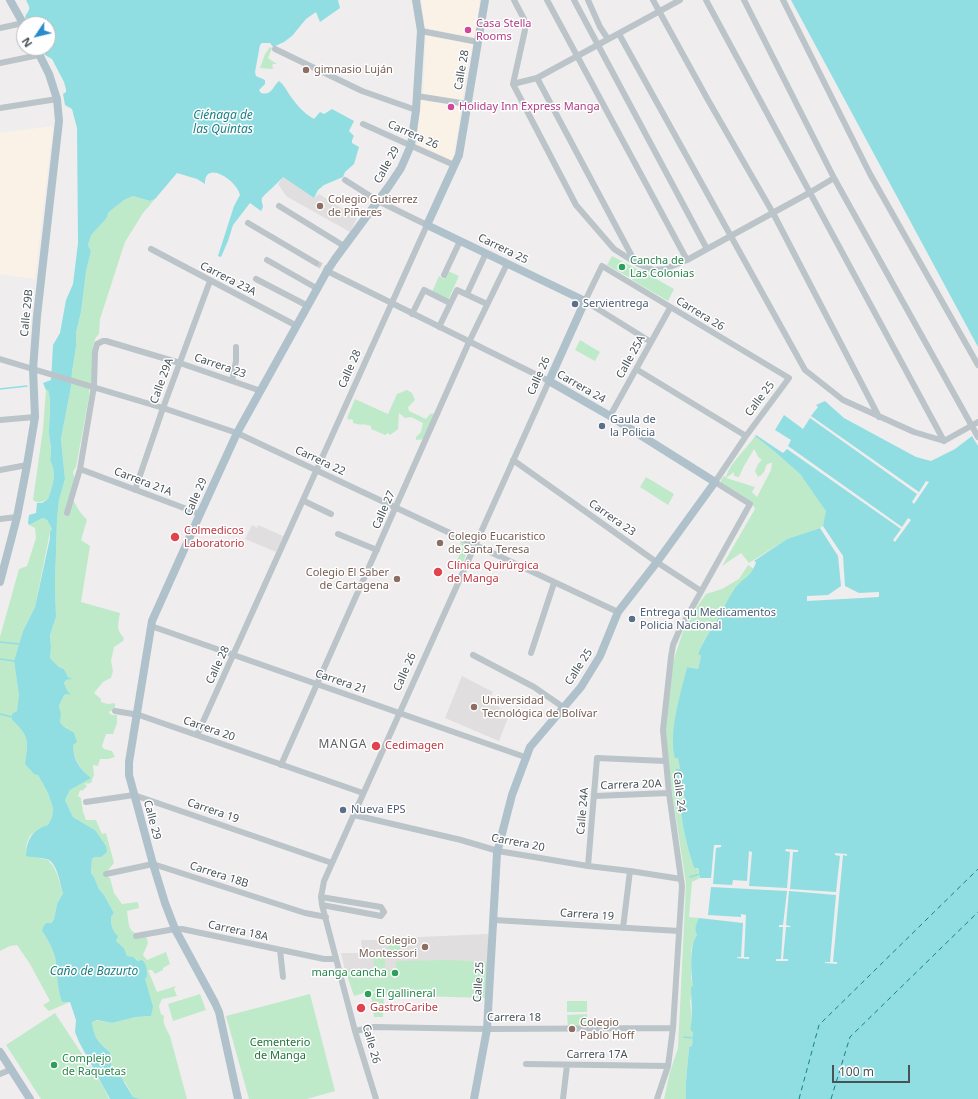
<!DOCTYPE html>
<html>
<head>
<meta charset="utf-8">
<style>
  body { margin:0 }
  #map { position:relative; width:978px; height:1099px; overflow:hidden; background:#f0edee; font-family:"Noto Sans",sans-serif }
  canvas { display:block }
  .north { position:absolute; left:16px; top:16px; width:40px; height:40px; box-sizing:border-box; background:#fff; border:1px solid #b5babd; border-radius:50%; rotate:235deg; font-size:11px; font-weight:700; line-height:16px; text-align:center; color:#475359 }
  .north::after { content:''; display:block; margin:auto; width:14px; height:18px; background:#2b8acc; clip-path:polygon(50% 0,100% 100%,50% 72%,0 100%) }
  .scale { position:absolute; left:832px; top:1065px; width:78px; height:18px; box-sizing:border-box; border:2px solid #475359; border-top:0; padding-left:5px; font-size:12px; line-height:14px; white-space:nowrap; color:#475359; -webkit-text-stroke:3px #fff; paint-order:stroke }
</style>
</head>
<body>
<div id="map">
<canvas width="978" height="1099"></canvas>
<div class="north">N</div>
<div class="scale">100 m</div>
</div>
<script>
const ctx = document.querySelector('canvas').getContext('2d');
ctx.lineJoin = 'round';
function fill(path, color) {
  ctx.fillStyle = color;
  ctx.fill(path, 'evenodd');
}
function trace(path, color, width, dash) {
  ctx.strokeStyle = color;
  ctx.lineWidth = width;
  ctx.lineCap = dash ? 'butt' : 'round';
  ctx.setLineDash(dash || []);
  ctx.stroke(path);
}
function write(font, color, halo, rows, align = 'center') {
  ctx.font = font + ' "Noto Sans",sans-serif';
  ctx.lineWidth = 3;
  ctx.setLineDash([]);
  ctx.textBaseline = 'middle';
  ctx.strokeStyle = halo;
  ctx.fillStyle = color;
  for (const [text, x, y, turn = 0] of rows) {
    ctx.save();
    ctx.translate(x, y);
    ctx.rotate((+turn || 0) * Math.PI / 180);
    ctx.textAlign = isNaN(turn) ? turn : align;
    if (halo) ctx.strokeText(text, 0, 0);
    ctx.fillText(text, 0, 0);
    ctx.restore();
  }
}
const commercial = new Path2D(`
  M421,0H480L474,38L425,28Z
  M426,34L473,43L462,101L423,94Z
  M420,98L462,105L453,161L417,145Z
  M53,126L35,279L0,274V133Z`);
const education = new Path2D(`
  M283,177L314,198L319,194L357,218L350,232L286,196L278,184Z
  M252,525L257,528L258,525L283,536L276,552L245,539Z
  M462,676L493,692L489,699L509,715L499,741L445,718Z
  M488,934V962L396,961V969L345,970L341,953H362L361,940H394L397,938Z`);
const green = new Path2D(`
  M270,47L272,48L268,58L277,64H273L272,67L274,68L272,69L260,68L265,54Z
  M133,196L150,201L155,199L143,213L125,242L100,319L99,334C89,342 94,366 92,378C90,386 89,388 89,397L76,467L73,472L76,485L73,500L80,512L87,520L81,540L90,546L81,602L120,613C118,625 116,629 124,638L123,641L114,647L111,661L113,671L111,678L103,682L94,693L101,699V702L108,704L115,703V711H110L109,713L112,715H117V723L113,734H106L102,746L104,749L112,751L115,757L108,759H100L98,766L93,765L94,776L92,779V782L88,784L86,783L85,784L87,786L82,791L80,790L78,796L81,798L83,812L86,820H96L102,834L106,833L114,863L104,875L110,878L114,893L122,904L138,902L139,908L127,911C130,931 127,930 147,938L148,943L143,955L147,960L166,952L170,964L163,968V970L155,974L152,970H148L157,992L176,986L174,989L177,996L162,999L159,1006L161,1014L164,1016C162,1023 167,1030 170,1036L187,1099H140L133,1097L125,1082L115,1076L112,1069L110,1052C98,1042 94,1038 92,1022L94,1020L112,1023L136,1017L151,1016L145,979L147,977C147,966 137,957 127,956L124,948L116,941L117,936C112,931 111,925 111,917L114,913L104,895L99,889L94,877L91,873L92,859L95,857H101L95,830L73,817L65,800L70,790L90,778C73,764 74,748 67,728L63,726L60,722L61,714L59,706L64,695L67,694H70L67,690L64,683L66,680H69L64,669L59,667L50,658L51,647L50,635L56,617L55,584L57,520L59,500L65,479L61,439L71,387L72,372L76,347V333L81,312L86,272L91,251L88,245L90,235L106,219L109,212L124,200Z
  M612,256L637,269L632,279L607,265Z
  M639,269L674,289L668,301L632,280Z
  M448,271L459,276L448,300L432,292L439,276L444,279Z
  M580,340L600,352L595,361L575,350Z
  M46,390H48C52,403 49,418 49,432C49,443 53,447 50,460C57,473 53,485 48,499C42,502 39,504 33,500L43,429Z
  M407,390L412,393L415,400L408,407L409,411L426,419L430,414L436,413L432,425L428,426L430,430L424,439L416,440V437L421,432L423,423L411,417L405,418L399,413L398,429L390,435L388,433L385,435L371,429V426C364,423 360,426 353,423V421L352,419L349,420L347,418L355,399L388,414L397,394Z
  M755,436L775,452L800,474L827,511L823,526L820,528L787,539L749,563L741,553L722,566L755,509C752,499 730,489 721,483V480L724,476L726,477C730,462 746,450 755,436ZM754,449L759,458L762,460L758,464L755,471L758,477C759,476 762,475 763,473C767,469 764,463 772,463L771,470L757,497L752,492L755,487L726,478L734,472V476L739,477L744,466Z
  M646,477L674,494L668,505L640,487Z
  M43,518L47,520L52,529L50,532L35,607L23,631L14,661L19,696V705L17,711L12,717V720C30,737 28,741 25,764L28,766L30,770L38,775L48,793L53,808L52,817L48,825C43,826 31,833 29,838C26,843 26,850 26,855L48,860L53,866L57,874L63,893L57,904L54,919L42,931C48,940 52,947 55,957C58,972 56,985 62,1001L70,1002L49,1011L43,1005L50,1001L30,964L17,945L10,946L0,951V637L19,569L27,566L36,538L35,528L29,525Z
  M461,541L470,545L462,565L456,563L463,546L460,544Z
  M748,565L754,569L751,574L734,589L719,617L703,642L698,654L701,656L698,669L687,667L674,730L680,769L677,780L679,789L683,788L685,801L680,803C682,826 687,847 694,868L697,867L700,878L692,882L689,917L699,918L696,925L697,935L695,938L691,950V977L693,986L690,1002L692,1016L691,1026L693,1032L692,1046L689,1047C688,1064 685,1081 686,1099H664L670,1072L678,1048L686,884L668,765L665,713L672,665L686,622L706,594L722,589L739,579Z
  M400,939V958H389L388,940Z
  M373,950H385V968L374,969Z
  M448,960L488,962L485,998L384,995V990L371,992V993L383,992L384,998L383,1017H374L371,996L366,997L364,993L354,996L345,970L396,969V961Z
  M200,994L206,1010L173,1021L168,1004Z
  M310,994L335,1091L307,1099H249L226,1016Z
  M567,1001H587V1012H567Z
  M55,1013L103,1086L109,1099H41L6,1045Z
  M587,1014L588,1026L568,1027L567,1015Z`);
const water = new Path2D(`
  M26,0H338L340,8L320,22L316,12L306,19L292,36L284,42L273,47L270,43H262L260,45L255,72L256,76L265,80V84L259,90L261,93C272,96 272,87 279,81C284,85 286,89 289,94C296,104 303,113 314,119L320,112L324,114L332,109L354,121L349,131L354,136L352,140V143L359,147L354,164L345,172L343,177L324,185L318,190L314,198L283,177C279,182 263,196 262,198C261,201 263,205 263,207L261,211L250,203L233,225L228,241L221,257L218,256L234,206L240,195C237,180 204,159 205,184L197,179L177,173L155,199L150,201L133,196L124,200L109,212L106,219L91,235L88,245L91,251L86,272L81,312L76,333V347L72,372L71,387L61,439L65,479L59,500L57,520L55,584L56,617L50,635L51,647L50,658L59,667L64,669L68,677L72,679L66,680L64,683L67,690L71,695L67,694L64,695L59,706L61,714L60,722L63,726L74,733L77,742L73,745C73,759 80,770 91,778L70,790L65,800L73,817L95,830L106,846L107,852L101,857H95L92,859L91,873L94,877L99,889L104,895L114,913L111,917C111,925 112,931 118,936L116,941L124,948L127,956L133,957L138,961L142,960C147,964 147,971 147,977L145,979L153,1007L151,1016L136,1017L112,1023L97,1020L92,1022C94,1038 98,1042 110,1052L112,1069L115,1076L121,1077L133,1097L140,1099H110L79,1042L75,1032L76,1020L70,1002H62C56,985 58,973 55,957C52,947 48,940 42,931L43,927L46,923H51L54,919L57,904L63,893C60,884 58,866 49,860C43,857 33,858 26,856C26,840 33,829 48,825L52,817L53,808L48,793L38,775L34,774L25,764C28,741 30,737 12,720V714L17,711L19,696L14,661L23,631L35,607L50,538V532L52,529L47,520L43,518L29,525L28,523L29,515L36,513L37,503H42L48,499C53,485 57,473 50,460C53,447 49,443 49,432C49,418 52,403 48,390H46L43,383L51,380L53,345L60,333L66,300L73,284L78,243L77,128L72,109L65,105L63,94L66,92V89L64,82L52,59L45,55L42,48H48V24H28L25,17C30,8 31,10 26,0Z
  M791,0H978V347Z
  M825,401L844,418L916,457L931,461L955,449L972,436L978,446V1099H686C685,1081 688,1064 689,1047L692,1046L693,1032L691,1031C690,1026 692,1021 692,1015C692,1006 691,997 691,987L693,986C691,974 689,945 697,935C694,929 696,924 699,918L743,923L741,957H737V958L749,959V957H744L746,915L741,914V917L708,915L711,887L787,891L783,925H779V927H783L781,959H776V961H788V959H783L786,927H791L790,926L786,925L789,891L836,895L830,962H825V963L837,964V962H833L843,855L847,856V854L835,853V855L840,856L836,892L790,889L793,852H798V850L786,849L785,851L790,852L787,888L749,886L752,852L749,851L747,881L733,880L732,885L713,884L716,848L721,847V845H714L711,878H700L698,868H694C687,847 682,826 680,803L685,801L683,789H679L676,769H680L678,758H675C668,732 681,693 687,667L698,669L701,656L698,654C703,641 711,630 718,618C723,610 727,600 733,591C741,578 751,579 756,562L754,561L787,539L820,528L838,556L841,586L828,595L807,596V601L879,597V592L859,593L845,586L843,556L823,526L826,511L800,474L775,452L755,436L756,435L783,453L787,449L901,529L893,540L895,542L911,520L908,518L902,527L788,446L791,440L775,430L784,415L803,429L810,418L917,494L912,502L914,504L929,482L926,481L919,492L811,416L818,407L816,405Z`);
const stream = new Path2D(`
  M0,389L27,386
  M0,642L19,644
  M0,659L14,661
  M0,714L12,717
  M690,877L700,874
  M684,1037L693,1038`);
const ferry = new Path2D(`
  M799,1099L819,1025L978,869
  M831,1099L850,1037L978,912`);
const minorTunnel = new Path2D(`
  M316,263L325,268`);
const minor = new Path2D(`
  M514,0L524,19L525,30L513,84L576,205L614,249L636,263L653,270L665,269L687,260L809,193L834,178
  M547,0L687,260
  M574,0L707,249
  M588,0L600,27L608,39
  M653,0L708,100L773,213L879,417
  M706,0L944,441
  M744,0L834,178L978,437
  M783,0L870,174L978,365
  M0,28L23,23
  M421,31L478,42
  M619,34L805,370L843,400L914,432L944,441L978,422
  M275,49L362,91L416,110
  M0,63L39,55
  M537,78L635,262
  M513,84L537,78L680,0
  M417,96L467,104
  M0,108L57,99
  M363,124L454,165
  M279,206L344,246
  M248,223L316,263
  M151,249L297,326
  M267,260L318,289
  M327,271L549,381L324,881L321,897L322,905L355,1031L376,1099
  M444,275L460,241
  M256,279L308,306
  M467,294L486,253
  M412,314L424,290L450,303
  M439,327L457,290L487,304
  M651,342L585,301L602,266L789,378L746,436L715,482L750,504L679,631L673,645L671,657L663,730L669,793L682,886L673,1028L668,1066L657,1099
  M0,359L163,408L237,433L618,612
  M636,369L746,436
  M232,381L236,361V347
  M610,416L670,308
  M0,420L35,417
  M513,460L655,561L701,591
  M80,469L200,514
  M0,470L27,465
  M135,490L163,408L210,281
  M304,501L331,514
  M67,513L80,469L94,386L95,352L97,344L103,341H106L180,363L261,391
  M0,519L17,517
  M338,534L377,550
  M151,626L525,757
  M531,653L554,583
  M473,655L534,687L563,707
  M115,711L139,715L363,793
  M197,735L427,225L378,201L345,180
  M281,765L469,342L507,264
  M595,796L669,793
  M86,802L134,795L332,863
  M354,815L461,840L498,851L588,866L630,871L681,879
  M588,866L597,758L665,761
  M106,874L153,864L305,913L326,917
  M321,897L381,907L384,912L381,916L322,905
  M494,920L679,931
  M623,928L630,871
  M136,936L175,929H182L324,959H336
  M280,950L283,977
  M355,1031L374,1027L487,1029L673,1028
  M526,1064L668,1066
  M0,1074L12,1069
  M563,1099L567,1065`);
const major = new Path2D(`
  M10,0L24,25
  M0,582L17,517L27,465L35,417L33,369L37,316L59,121L57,99L49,74L36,48
  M0,1052L30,1099
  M238,1099L219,1012L215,1003L175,929L165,903L153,864L129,775V762L152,621L200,514L237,433L327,271L335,259L389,186L401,168L411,145L416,110L421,31L416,0
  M474,1099L487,1029L497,853L512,795L530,747L581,687L600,656L618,612L657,562L715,482L610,416L549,381L585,301L427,225L459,155L485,0`);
const markers = [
  [468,30,4,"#d1479c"],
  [306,70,4,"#8d6e63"],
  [451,107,4,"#d1479c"],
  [320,206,4,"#8d6e63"],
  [622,267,4,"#2e9e5b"],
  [575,304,4,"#5c6f8a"],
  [602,426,4,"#5c6f8a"],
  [175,537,5,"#e0444e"],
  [440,543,4,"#8d6e63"],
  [438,572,5,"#e0444e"],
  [397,579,4,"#8d6e63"],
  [632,619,4,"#5c6f8a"],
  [474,707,4,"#8d6e63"],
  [376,746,5,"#e0444e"],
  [343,810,4,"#5c6f8a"],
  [425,947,4,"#8d6e63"],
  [395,973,4,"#2e9e5b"],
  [368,994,4,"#2e9e5b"],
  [361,1008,5,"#e0444e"],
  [572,1029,4,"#8d6e63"],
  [54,1065,4,"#2e9e5b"]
];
const hotelNames = [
  ["Casa Stella",476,24],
  ["Rooms",476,37],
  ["Holiday Inn Express Manga",459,107]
];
const educationNames = [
  ["gimnasio Luján",314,70],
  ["Colegio Gutierrez",328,200],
  ["de Piñeres",328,213],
  ["Colegio Eucaristico",448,537],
  ["de Santa Teresa",448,550],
  ["Colegio El Saber",389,573,"right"],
  ["de Cartagena",389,586,"right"],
  ["Universidad",482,701],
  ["Tecnológica de Bolívar",482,714],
  ["Colegio",417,941,"right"],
  ["Montessori",417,954,"right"],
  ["Colegio",580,1023],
  ["Pablo Hoff",580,1036]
];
const streetNames = [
  ["Calle 28",462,70,-80],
  ["Carrera 26",413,135,24],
  ["Calle 29",387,165,-61],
  ["Carrera 25",503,249,26],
  ["Carrera 23A",228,279,27],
  ["Calle 29B",27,313,-84],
  ["Carrera 26",700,314,31],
  ["Calle 25A",631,357,-61],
  ["Carrera 23",220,366,19],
  ["Calle 28",350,369,-66],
  ["Calle 26",539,376,-66],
  ["Calle 29A",162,381,-70],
  ["Carrera 24",581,387,30],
  ["Calle 25",760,399,-53],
  ["Carrera 22",320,461,25],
  ["Carrera 21A",143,482,21],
  ["Calle 29",196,497,-66],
  ["Calle 27",384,510,-66],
  ["Carrera 23",612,518,35],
  ["Calle 28",218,665,-65],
  ["Calle 25",579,667,-57],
  ["Calle 26",405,672,-66],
  ["Carrera 21",341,682,19],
  ["Carrera 20",209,729,19],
  ["Carrera 20A",631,785,-2],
  ["Calle 24",679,792,83],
  ["Carrera 19",213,811,19],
  ["Calle 24A",583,811,-85],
  ["Calle 29",152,820,75],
  ["Carrera 20",518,843,11],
  ["Carrera 18B",219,875,18],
  ["Carrera 19",587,915,4],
  ["Carrera 18A",238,931,12],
  ["Calle 25",479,982,-86],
  ["Carrera 18",514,1018],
  ["Calle 26",371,1044,74],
  ["Carrera 17A",597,1055]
];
const leisureNames = [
  ["Cancha de",630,261],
  ["Las Colonias",630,274],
  ["manga cancha",387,973,"right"],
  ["El gallineral",376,994],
  ["Complejo",62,1059],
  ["de Raquetas",62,1072]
];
const serviceNames = [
  ["Servientrega",583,304],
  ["Gaula de",610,420],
  ["la Policia",610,433],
  ["Entrega qu Medicamentos",640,613],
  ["Policia Nacional",640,626],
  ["Nueva EPS",351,810]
];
const healthNames = [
  ["Colmedicos",184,531],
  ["Laboratorio",184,544],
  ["Clínica Quirúrgica",447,566],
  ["de Manga",447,579],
  ["Cedimagen",385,746],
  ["GastroCaribe",370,1008]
];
const parkNames = [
  ["Cementerio",280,1043],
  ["de Manga",280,1056]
];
const waterNames = [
  ["Ciénaga de",223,116],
  ["las Quintas",223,130],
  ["Caño de Bazurto",94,972]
];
const neighbourhoodNames = [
  ["MANGA",343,745]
];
fill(commercial, '#faf1e7');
fill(education, '#e0dedf');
fill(green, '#bfeac9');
fill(water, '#90dee2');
trace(stream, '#90dee2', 1.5);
trace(ferry, '#197f85', 1, [5, 4]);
trace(minorTunnel, '#ceced0', 6, [6, 3]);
trace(minor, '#bac4c9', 6);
trace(major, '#afc1ca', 8);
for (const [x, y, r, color] of markers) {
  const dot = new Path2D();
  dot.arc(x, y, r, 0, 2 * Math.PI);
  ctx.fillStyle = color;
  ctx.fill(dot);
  trace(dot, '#fff', 1.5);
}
write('11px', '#b23c85', '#fff', hotelNames, 'left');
write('11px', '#785e54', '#fff', educationNames, 'left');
write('11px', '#475359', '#fff', streetNames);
write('11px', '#27864d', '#fff', leisureNames, 'left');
write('11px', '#4e5e75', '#fff', serviceNames, 'left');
write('11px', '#be3a42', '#fff', healthNames, 'left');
write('11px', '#20723c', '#fff', parkNames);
write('italic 12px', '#197f85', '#fff', waterNames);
ctx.letterSpacing = '1px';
write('12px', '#5a5f61', '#fff', neighbourhoodNames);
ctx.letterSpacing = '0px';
</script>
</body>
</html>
